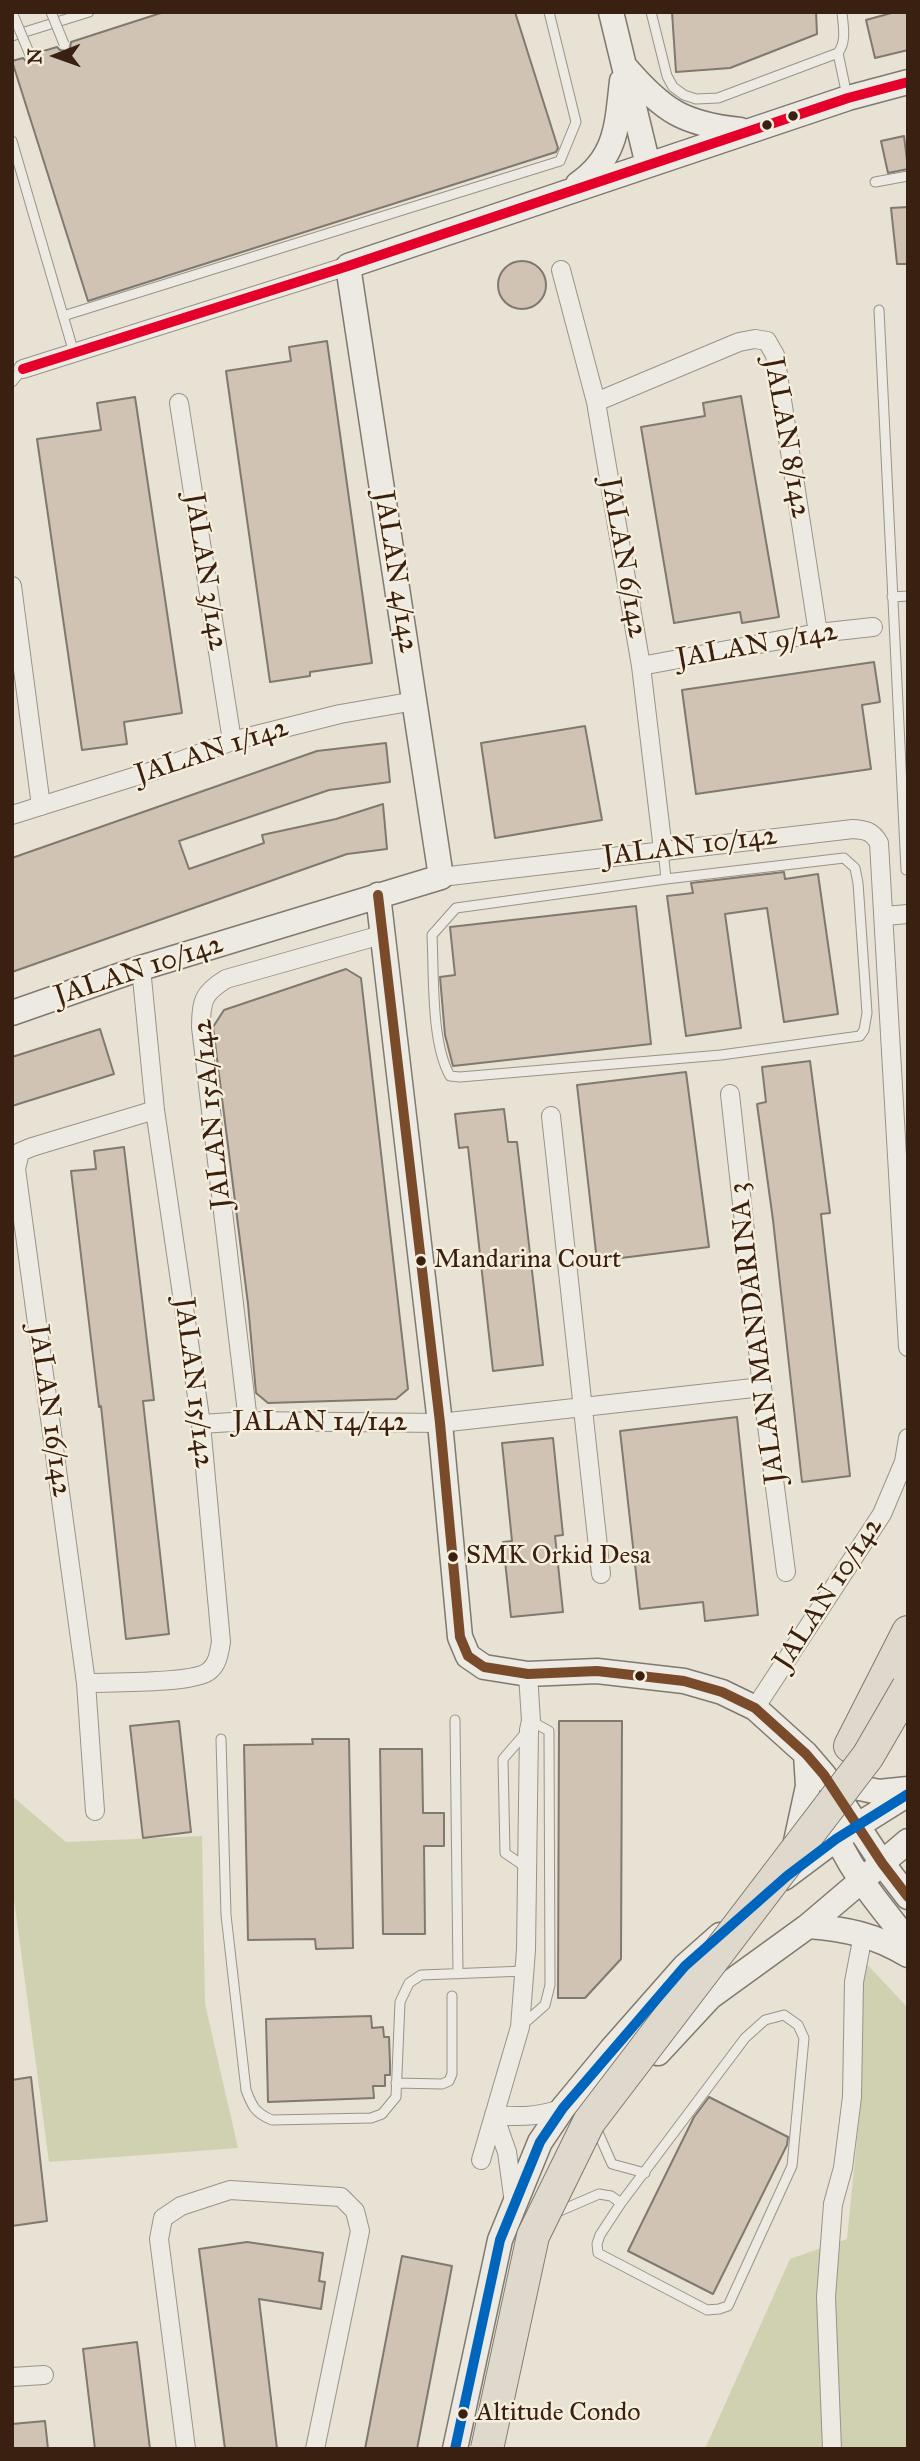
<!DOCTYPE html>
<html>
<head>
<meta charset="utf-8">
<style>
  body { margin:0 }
  #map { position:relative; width:920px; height:2461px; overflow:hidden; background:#e7e2d3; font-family:"IM FELL Great Primer",serif }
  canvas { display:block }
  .frame { position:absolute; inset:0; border:14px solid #3a2010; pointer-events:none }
  .north { position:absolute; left:21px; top:21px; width:70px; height:70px; -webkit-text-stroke:5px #f5eedd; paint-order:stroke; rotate:269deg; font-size:19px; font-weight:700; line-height:28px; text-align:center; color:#3a2010 }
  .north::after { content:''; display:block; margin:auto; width:24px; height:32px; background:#3a2010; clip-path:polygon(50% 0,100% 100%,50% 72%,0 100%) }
</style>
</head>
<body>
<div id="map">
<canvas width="920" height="2461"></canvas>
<div class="frame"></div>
<div class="north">N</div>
</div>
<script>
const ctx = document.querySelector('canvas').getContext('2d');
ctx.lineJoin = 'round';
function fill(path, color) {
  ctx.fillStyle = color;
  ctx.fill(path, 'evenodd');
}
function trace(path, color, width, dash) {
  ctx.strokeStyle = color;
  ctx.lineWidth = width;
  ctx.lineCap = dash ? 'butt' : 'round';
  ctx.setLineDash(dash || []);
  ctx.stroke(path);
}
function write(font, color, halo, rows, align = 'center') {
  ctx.font = font + ' "IM FELL Great Primer",serif';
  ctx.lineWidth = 5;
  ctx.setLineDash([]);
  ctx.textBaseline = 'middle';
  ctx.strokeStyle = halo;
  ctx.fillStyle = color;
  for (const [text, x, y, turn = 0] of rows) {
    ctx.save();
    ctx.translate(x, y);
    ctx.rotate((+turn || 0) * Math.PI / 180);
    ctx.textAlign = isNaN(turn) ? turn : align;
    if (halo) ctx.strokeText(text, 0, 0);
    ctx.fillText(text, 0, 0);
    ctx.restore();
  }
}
const green = new Path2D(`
  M12,1796L66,1842L202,1836L205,2004L238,2148L49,2162L12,1884Z
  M863,1960L908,2008V2449H705L790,2259L847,2239L861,2099Z`);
const building = new Path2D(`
  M164,12H515L558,148L556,152L88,301L12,61L23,58L26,61L32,62L36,59L37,53L57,47L60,50L66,51L70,48L71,42Z
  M672,12H816L817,34L730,68L676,72Z
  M895,12H908V50L875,58L866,20Z
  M904,136L908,169L888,173L881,141Z
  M908,207V264H897L891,208Z
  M498 285a24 24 0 1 1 48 0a24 24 0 1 1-48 0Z
  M327,341L372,663L310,672V676L270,682L226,371L291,361L289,347Z
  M741,396L779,617L742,623L740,612L674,623L641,427L705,416L703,403Z
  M135,397L182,713L124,722L127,744L82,750L37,439L101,430L97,403Z
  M874,662L880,702L862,705L871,769L696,794L682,690Z
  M585,726L602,820L495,838L481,743Z
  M386,743L390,782L329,790L179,841L189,869L264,843L262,835L336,819L383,804L387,849L347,854L12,972V858L317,751Z
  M784,872L785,879L818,874L838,1014L784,1022L767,908L725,914L741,1028L686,1036L667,896L693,893L691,883Z
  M636,906L651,1044L453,1066L445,1035L440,977L455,975L450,927Z
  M346,969L361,978L408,1389L396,1399L268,1403L256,1393L248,1304L213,1027L224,1010Z
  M100,1029L114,1074L12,1106V1057Z
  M810,1061L830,1213L821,1214L850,1476L802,1482L773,1220L757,1104L766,1102L762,1067Z
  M686,1072L709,1247L597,1261L577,1085Z
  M504,1109L508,1142H517L543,1365L493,1371L468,1147L459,1148L455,1114Z
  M124,1147L154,1400L143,1401L169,1634L126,1639L101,1406L99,1407L71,1171L96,1169L94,1151Z
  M737,1417L758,1615L705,1621L703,1602L640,1609L620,1431Z
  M553,1438L563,1535L555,1536L563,1612L511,1617L503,1542L512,1541L502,1443Z
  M179,1721L191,1832L143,1838L130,1726Z
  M559,1721H622L621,1959L585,1998H558Z
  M312,1739H349L353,1948L316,1949L315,1939L248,1940L244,1745L313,1744Z
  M380,1749H422L423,1813H444V1846H424L425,1934H383Z
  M371,2016L372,2028L383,2027L384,2037H389L390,2064V2075H385V2086H373L374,2098L268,2102L266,2019Z
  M31,2077L47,2221L12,2226V2080Z
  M709,2097L788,2137L787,2145L713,2294L628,2251L694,2117Z
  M247,2242L323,2253L319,2281L325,2282L321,2309L259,2299L277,2449H225L199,2249Z
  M402,2256L452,2266L447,2293L417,2449H365Z
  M137,2342L150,2449H95L83,2349Z
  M45,2421L48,2449H12V2424Z`);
const lane = new Path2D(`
  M651,12L667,76L673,87L684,95L696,99L718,98L838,53C847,41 843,26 842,12
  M12,36L89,12
  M838,53L847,96
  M12,141L74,353
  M875,182L908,176
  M879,310L906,870
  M63,316L560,161L576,122L549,12
  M12,382L23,369
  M892,597L908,596
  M663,850L666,879
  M844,858L855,868L858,883L867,1013L864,1030L860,1036L721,1055L460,1077L450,1076C431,1043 434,975 432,935L456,908L666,879Z
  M455,1720L458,1974
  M221,1739L226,1915L246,2090C252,2106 255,2113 272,2120L371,2118L382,2114L396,2097L400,2002L409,1983L421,1975L525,1971
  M527,1868L505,1853L503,1759L528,1730
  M784,2015L798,2025L804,2038L792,2166L728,2306L719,2309L707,2310L598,2253L597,2244L600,2235L621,2203L745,2038L765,2020Z
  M521,2026L545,2005L550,1985L549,1731L531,1721
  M396,2083L442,2084L449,2081L452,2074V1996
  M597,2130L612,2164L645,2173
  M555,2213L599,2194L611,2196L621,2203`);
const street = new Path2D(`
  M561,270L596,402L641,666L663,850
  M23,369L348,266
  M596,402L739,342L755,339L767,341L775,355L818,633
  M179,403L232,741
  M12,586L41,806
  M641,666L818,633L873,627
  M12,815L162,768L232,741L340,714L415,701
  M441,877L853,829C866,830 872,831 879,843L908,1347
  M885,916L908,914
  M730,1094L762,1387L786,1572
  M551,1116L601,1574
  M248,1421L201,1027C201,1001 203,993 226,979L381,935
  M201,1424L248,1421L440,1423L762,1387
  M86,1683C109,1682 194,1684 209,1671C218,1664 219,1653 221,1642L201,1424L155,1110L141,968
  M755,1708L882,1514L904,1462L908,1438
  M95,1811L86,1683L16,1169L20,1152L32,1147L155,1110
  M494,2115L507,2152L514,2203
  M494,2115C519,2117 540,2117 563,2108
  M481,2160L520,2027L526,1950L529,1730L531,1721L528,1674
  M12,2377L44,2375
  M186,2449L159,2239L163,2218L181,2206L230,2190L341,2197L355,2211L360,2231L315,2449
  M832,2449L826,2297L833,2204L843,2168L852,2097L854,1982L863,1935`);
const secondary = new Path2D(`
  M611,12L648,165
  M626,68C663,111 684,124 740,130
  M578,184C617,157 617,125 622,81
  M378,895L440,1423L460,1637L468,1656L484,1667L528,1674L597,1671L684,1681L722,1692L755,1708L806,1754L824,1775L882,1863L908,1897
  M12,1013L141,968L441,877L348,266L848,98L908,82
  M831,1782L879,1792L908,1789
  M831,1823C847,1868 879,1904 908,1941
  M795,1846L808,1786L806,1754
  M784,1878L836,1839L908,1794
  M808,1926C846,1929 875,1935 908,1955
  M658,2053L710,1997L808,1926L908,1841
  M455,2449L500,2240L540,2142L563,2108L611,2050L685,1966L720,1935`);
const highway = new Path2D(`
  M850,1746L908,1632`);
const laneBridge = new Path2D(`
  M12,12L30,55
  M51,12L64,44`);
const highwayBridge = new Path2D(`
  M487,2449L533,2236L589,2122L868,1756L908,1687`);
const bus1 = new Path2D(`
  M378,895L440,1423L460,1637L468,1656L484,1667L528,1674L597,1671L684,1681L722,1692L755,1708L806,1754L824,1775L882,1863L908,1897`);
const bus2 = new Path2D(`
  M23,369L348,266L848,98L908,82`);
const bus3 = new Path2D(`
  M455,2449L500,2240L540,2142L563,2108L685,1966L787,1876L836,1839L908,1794`);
const markers = [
  [793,116,6,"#3a2010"],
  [767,125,6,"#3a2010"],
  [421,1261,6,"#3a2010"],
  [453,1557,6,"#3a2010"],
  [640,1676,6,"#3a2010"],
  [463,2414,6,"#3a2010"]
];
const busNames = [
  ["Mandarina Court",434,1261],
  ["SMK Orkid Desa",466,1557],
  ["Altitude Condo",476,2414]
];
const streetNames = [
  ["JALAN 8/142",786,438,80],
  ["JALAN 6/142",623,558,80],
  ["JALAN 3/142",205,572,81],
  ["JALAN 4/142",395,572,81],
  ["JALAN 9/142",757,646,-10],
  ["JALAN 1/142",212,752,-18],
  ["JALAN 10/142",690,847,-7],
  ["JALAN 10/142",139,971,-18],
  ["JALAN 15A/142",213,1114,-96],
  ["JALAN MANDARINA 3",758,1333,-97],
  ["JALAN 15/142",193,1383,83],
  ["JALAN 16/142",49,1411,82],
  ["JALAN 14/142",320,1423],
  ["JALAN 10/142",829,1594,-57]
];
fill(green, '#d0d1b0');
fill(building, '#d0c3b4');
trace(building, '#80796f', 2);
trace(lane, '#999389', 11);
trace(street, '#999389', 20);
trace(secondary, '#80796f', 27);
trace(highway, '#80796f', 34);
trace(lane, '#eceae2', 9);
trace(street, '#eceae2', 18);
trace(secondary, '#eceae2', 24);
trace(highway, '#dfd9cd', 32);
trace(laneBridge, '#999389', 11, []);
trace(highwayBridge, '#80796f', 34, []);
trace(laneBridge, '#eceae2', 9);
trace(highwayBridge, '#dfd9cd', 32);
trace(bus1, '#7a4b2a', 10);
trace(bus2, '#e4002b', 10);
trace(bus3, '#0065bd', 10);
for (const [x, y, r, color] of markers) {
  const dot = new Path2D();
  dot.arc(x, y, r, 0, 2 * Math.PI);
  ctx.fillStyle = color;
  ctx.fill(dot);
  trace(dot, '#f5eedd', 2.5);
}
write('26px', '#3a2010', '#f5eedd', busNames, 'left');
write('28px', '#3a2010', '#f5eedd', streetNames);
</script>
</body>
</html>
